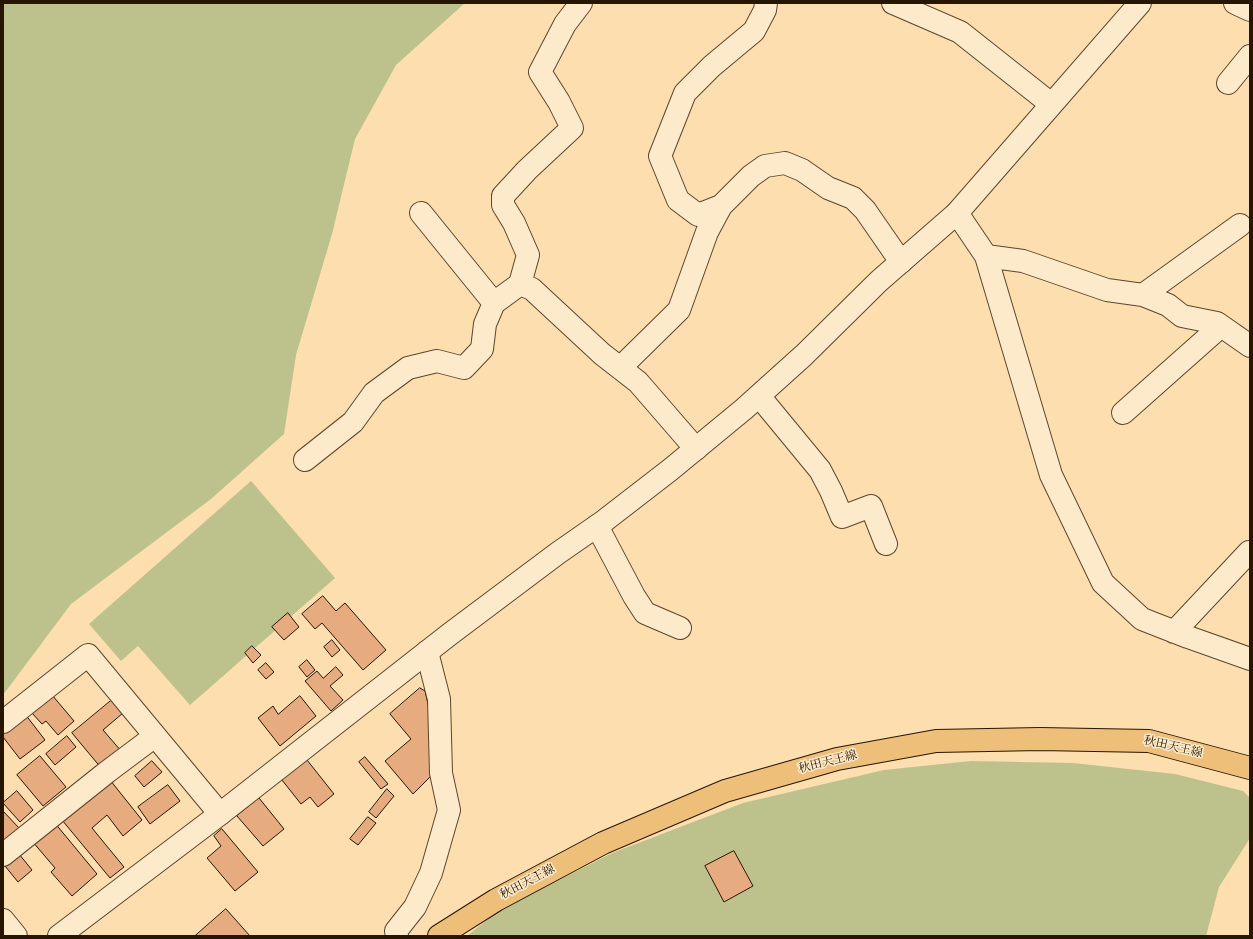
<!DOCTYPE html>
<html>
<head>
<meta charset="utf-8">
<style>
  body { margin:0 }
  #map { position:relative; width:1253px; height:939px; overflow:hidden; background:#fcdeaf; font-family:Vollkorn,serif }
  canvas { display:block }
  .frame { position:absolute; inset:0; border:4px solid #261501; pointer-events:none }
</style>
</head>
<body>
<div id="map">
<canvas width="1253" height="939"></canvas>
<div class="frame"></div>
</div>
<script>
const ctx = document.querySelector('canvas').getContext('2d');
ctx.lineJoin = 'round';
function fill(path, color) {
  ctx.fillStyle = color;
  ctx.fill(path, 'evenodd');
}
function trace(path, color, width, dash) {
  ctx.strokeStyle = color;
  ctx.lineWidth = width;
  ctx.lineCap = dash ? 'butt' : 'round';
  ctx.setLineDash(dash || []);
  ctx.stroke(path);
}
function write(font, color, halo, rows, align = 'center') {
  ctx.font = font + ' Vollkorn,"Noto Serif JP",serif';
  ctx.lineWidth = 3;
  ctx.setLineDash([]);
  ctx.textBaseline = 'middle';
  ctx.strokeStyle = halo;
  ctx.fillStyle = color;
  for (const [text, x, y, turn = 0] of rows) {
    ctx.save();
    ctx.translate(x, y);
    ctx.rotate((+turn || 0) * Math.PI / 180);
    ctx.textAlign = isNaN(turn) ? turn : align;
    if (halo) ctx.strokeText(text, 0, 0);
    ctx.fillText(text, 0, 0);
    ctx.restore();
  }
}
const green = new Path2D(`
  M3,3H465L396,65L355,139L332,234L296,355L284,434L211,499L71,604L3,695Z
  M251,481L335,578L190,705L138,646L121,661L89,624Z
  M971,761L1073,763L1175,774L1243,791L1250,798V838L1219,887L1206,936H467L498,911L612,853L743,803L884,770Z`);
const building = new Path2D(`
  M323,596L336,611L345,603L386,650L363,670L322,623L315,629L302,614Z
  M288,613L299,627L284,640L272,627Z
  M332,640L340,650L332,657L324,647Z
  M252,646L261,655L253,663L245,653Z
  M307,660L315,670L307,677L299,667Z
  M266,663L274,672L266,679L258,670Z
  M336,667L343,675L330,686L343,700L331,711L305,681L317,671L323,678Z
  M420,688L425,691L433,726L434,773L413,794L385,761L411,739L390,714Z
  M52,695L74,721L58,735L46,721L42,724L31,712Z
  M300,696L316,716L280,746L258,718L273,706L278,714Z
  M112,700L123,713L103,730L122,752L102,769L72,733Z
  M25,714L45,740L20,759L3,737V731Z
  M67,736L76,747L55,765L46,754Z
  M40,756L66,787L43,806L17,775Z
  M365,757L388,784L381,789L359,762Z
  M307,760L334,794L318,807L310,797L301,804L282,780Z
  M152,761L162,772L144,787L135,776Z
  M110,780L142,820L123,836L107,815L92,828L124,867L110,878L62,820Z
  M168,785L180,801L150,824L138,807Z
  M387,789L394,796L376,818L369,812Z
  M17,791L33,810L20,822L3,803Z
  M259,798L284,829L263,846L237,816Z
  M3,811L19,828L3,842Z
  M368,817L376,823L358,845L350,839Z
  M54,822L97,874L72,896L51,872L55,868L32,841Z
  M222,829L258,872L235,891L207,858L221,846L214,836Z
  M734,851L753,886L724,902L705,866Z
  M19,854L32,870L18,882L5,866Z
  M226,909L250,936H195Z`);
const minor = new Path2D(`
  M766,3L765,10L754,31L712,66L685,93L660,156L678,200L698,215L721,206L751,176L765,166L785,163L802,170L828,188L853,198L865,210L901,262
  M893,3L960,32L1051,104
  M1235,3L1250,10
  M1228,83L1250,56
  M421,213L494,303
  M957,213L986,256L1051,475L1103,583L1142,619L1188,637L1250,659
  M986,256L1023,261L1107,290L1143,295L1168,305L1182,316L1217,323L1250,346
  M520,284L528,255L514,223L503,205V196L527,170L572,128L559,102L540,72L565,24L581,3
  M1143,295L1240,225
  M620,368L679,310L707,232L721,206
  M759,396L820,470L831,491L842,517L871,506L886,544
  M1123,413L1221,326
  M305,460L353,422L374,393L408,368L437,361L464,368L482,349L485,324L494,303L520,284L532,289L602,354L638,382L696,449
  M597,526L634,596L645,613L680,628
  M1174,632L1249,552
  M3,722L88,655L220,814
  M3,855L107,772L155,736
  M3,920L16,936
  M397,936L396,931L415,907L431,873L449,810L441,773L439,699L427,652`);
const tertiary = new Path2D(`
  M59,936L220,814L450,634L558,553L604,521L670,470L744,409L804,355L879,281L957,213L1140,3`);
const primary = new Path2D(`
  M439,936L496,900L603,843L725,791L837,759L936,741L1040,739L1149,741L1250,768`);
const streetNames = [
  ["秋田天王線",1173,748,13],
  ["秋田天王線",828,763,-14],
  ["秋田天王線",528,883,-28]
];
fill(green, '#bdc28c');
fill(building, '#e6ab7e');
trace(building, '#261501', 1);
trace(minor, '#5c472c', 24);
trace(tertiary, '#5c472c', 24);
trace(primary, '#261501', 24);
trace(minor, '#fdeacb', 22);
trace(tertiary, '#fdeacb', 22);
trace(primary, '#eebf78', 22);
write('12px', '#261501', '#fdeacb', streetNames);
</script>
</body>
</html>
